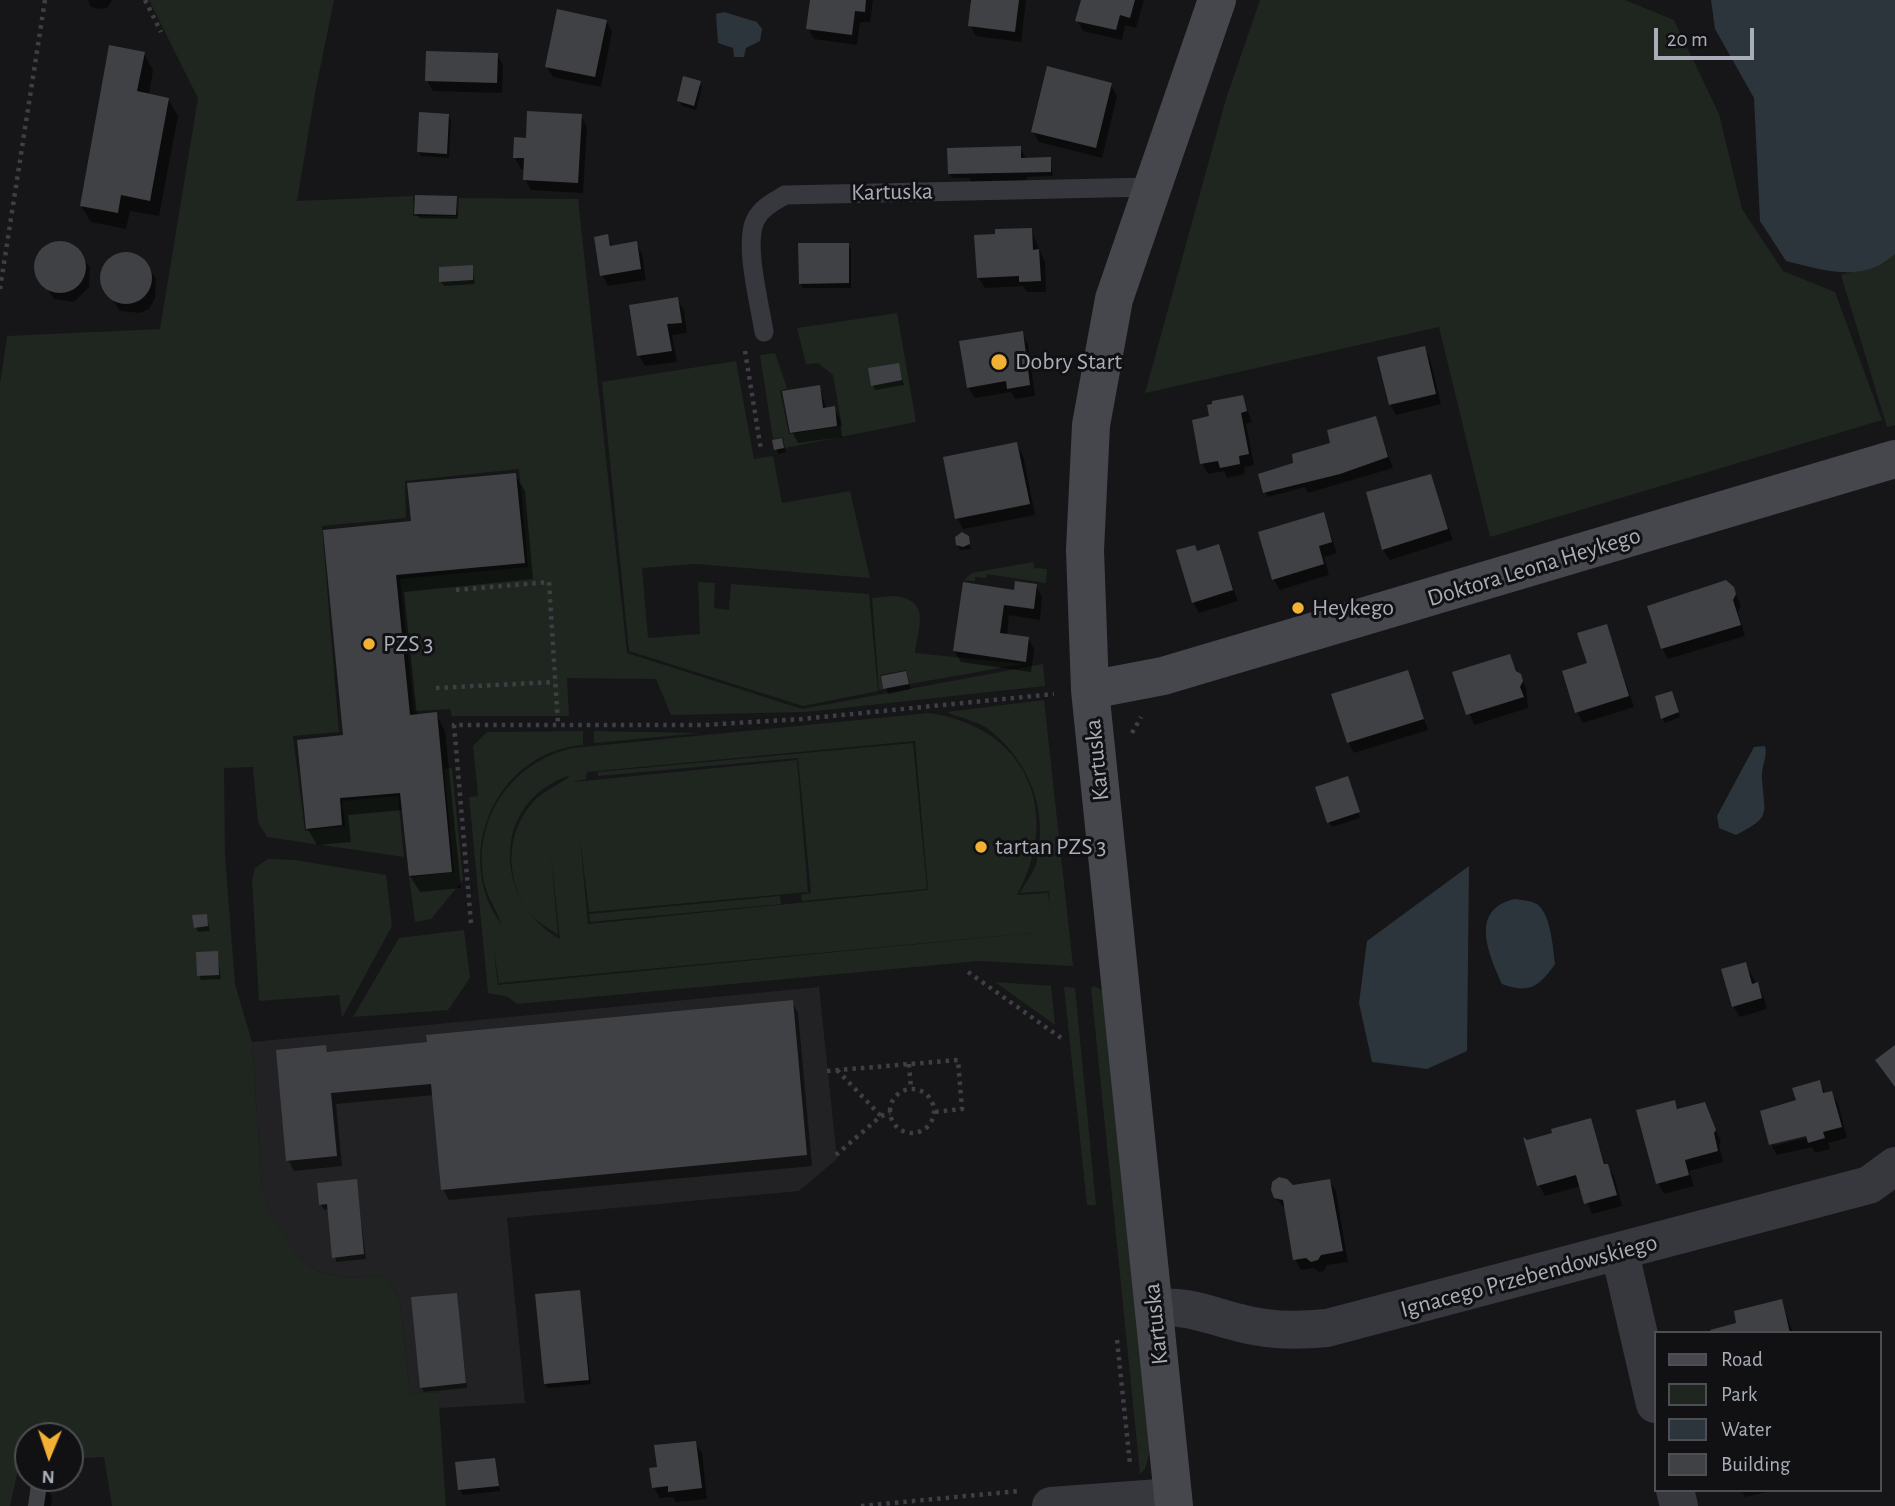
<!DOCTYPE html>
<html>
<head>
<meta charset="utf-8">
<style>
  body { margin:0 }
  #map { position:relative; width:1895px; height:1506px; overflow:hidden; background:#161618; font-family:"Alegreya Sans",sans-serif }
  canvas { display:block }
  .legend { position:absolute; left:1654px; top:1331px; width:228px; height:161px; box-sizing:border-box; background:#111113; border:2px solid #4d4f55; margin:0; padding:9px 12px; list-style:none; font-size:21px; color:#a8adb8 }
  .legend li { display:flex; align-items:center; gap:14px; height:35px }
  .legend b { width:35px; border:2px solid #4d4f55 }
  .north { position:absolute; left:14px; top:1422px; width:70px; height:70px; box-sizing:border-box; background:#111113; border:2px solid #4d4f55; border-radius:50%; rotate:182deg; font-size:19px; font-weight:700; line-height:28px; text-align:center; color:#a8adb8 }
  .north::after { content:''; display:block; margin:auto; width:24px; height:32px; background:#f2b134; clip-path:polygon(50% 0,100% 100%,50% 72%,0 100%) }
  .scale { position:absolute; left:1654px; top:28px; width:100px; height:32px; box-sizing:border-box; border:4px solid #a8adb8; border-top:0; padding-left:9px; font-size:21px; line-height:24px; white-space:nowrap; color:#a8adb8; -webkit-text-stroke:5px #111113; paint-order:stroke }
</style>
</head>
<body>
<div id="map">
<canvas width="1895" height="1506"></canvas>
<ul class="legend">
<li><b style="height:9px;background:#45474d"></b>Road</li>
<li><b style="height:19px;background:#1e261f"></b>Park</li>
<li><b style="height:19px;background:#2c353c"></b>Water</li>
<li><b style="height:19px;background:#404145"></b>Building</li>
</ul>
<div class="north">N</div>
<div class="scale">20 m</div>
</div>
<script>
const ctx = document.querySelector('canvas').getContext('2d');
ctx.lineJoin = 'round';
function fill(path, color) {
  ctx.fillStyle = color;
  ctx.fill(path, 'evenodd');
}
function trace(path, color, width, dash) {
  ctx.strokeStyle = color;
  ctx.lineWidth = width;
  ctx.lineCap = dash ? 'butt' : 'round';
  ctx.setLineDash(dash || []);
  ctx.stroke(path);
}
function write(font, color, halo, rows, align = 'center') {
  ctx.font = font + ' "Alegreya Sans",sans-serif';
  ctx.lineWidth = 6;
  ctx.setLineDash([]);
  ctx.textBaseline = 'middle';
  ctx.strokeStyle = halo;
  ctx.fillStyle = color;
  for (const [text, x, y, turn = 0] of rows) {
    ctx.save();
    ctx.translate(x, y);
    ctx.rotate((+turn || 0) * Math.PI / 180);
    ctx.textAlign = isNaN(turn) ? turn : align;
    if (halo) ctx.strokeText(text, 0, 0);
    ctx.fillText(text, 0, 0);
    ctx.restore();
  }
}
const built = new Path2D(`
  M819,987L837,1159L799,1191L507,1218L525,1403L439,1408L437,1392L410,1394L400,1301L386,1276L345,1278L320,1272L301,1260L271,1216L262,1189L252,1042Z`);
const green = new Path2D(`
  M149,0H334L315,93L297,201L413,196V216H458L459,198L578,199L627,653L802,709L1043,664L1045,686L806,712L671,715L656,679L567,678L569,716H452L450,709L414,711L400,579L528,567L519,469L405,481L406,518L322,526L339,732L293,736L305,831L345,826L342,801L398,796L404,857L267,837L258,822L253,767L224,768L225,855L235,984L252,1042L262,1189L271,1216L301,1260L320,1272L345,1278L386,1276L400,1301L410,1394L438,1392L446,1506H112L104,1457L70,1459V1436H28V1461H20L10,1506H0V384L7,336L160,329L198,98Z
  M1260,0H1625L1674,20L1719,114L1742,209L1783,271L1835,292L1882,420L1490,537L1439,327L1145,393L1226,99Z
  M1895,254V425L1887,427L1841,275L1885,263Z
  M897,313L916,422L785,448L783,437L773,439L760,355L775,353L787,388L780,391L789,434L842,426L833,375L818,363L806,364L797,328Z
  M736,361L754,459L773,456L782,503L850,491L870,578L695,564L642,568L648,638L700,634L698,582L715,583L714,608L729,610L731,584L869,594L878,691L803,706L629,651L602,382Z
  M1033,562L1034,568L1047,569L1046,583L987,574L986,578L975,577V581L964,580L972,573Z
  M893,596C932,599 918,627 915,653L1022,664L910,684L906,670L880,675L883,689L879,690L872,598Z
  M1044,700L1073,966L979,961L517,1004L508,997L488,993L469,797L478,796L473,746L487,732L583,731V745C497,751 450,856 502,925C498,913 489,900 485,886C470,822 510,762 573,748L929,713C1026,727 1063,811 1017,895L1048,893L1050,909L1049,891L1020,893C1025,883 1035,872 1037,860C1048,811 1030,763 991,731C980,722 960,718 947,712ZM915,741L928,890L588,924L580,838L589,912L808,892L797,760L573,782L586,779L587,772ZM571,775C561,784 544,790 533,802C504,834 505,883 532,916C539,923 550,929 558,935L551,857L560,939C492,901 491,800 571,775ZM1052,931L498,985L493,946L499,983Z
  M594,731L701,733L594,743Z
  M913,743L927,889L802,901L801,895L811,893L798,758L598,776V772Z
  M452,768L463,880L431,919L415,922L409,877L454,872L444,769Z
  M268,859L295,860L386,875L392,926L342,1018L339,995L259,1001L252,880L255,868Z
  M780,896L781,904L590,922L589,914Z
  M464,930L470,978L448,1010L353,1017L399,938Z
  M995,982L1051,986L1055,1025Z
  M1095,986L1103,991L1150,1451L1145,1469L1140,1474L1091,987Z
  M1064,987L1075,988L1096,1205H1087Z`);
const water = new Path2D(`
  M1711,0H1895V254C1864,284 1823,270 1786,261L1760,221L1754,98L1715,29Z
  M724,12L757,22L762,29L760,41L746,48L744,57H734L733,48L718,43L716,14Z
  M1765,746C1768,756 1761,767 1762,778C1764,815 1773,816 1736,835L1719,828L1717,816L1754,747Z
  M1469,866L1467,1051L1427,1069L1372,1062L1359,1003L1367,941Z
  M1515,899C1522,900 1531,901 1537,904C1551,914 1553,948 1555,964C1539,987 1529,994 1502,984C1488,953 1469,909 1515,899Z`);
const shadow = new Path2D(`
  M88,0H112L107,8L100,9L91,7Z
  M812,0H873L870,22H860L857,45L814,39L808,28Z
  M969,0H1026L1021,42L976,36L970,25L972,5Z
  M1083,0H1144L1136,28L1125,25L1122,40L1083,31L1077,20Z
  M606,21L612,32L601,87L553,77L546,66Z
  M144,54L153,70L149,95L168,99L178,116L159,216L130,211L126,229L91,222L81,206Z
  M497,55L503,65L502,93L433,91L427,80Z
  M699,83L702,87L696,110L682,106L679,101Z
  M1111,85L1117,96L1102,158L1039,142L1033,131Z
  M448,115L451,120L449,158L421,156L418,151Z
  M581,116L587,127L583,193L531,190L525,179L526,169H521L515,158L528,140Z
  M1020,148L1027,160L1050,159L1053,176L1027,177V183L972,184L969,178H952L949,173Z
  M456,198L458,219L419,218L416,213Z
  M1031,230L1045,262L1046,292H1027L1023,286L985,288L978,277Z
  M607,236L613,247L636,243L642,254L646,280L608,286L602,275Z
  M848,244L851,249V288H803L800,283Z
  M49,245H74L90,267L89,287L74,302L54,299L37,274L39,255Z
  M140,256L156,278L155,298L149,309L140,313L120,311L103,285L105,266L115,257Z
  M472,267L475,284L444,286L441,281Z
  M677,299L684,310L687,333L672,335L677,362L645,366L639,356Z
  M1022,333L1028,344L1035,396L1015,399L1011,392L975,398L968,387Z
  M1424,348L1430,359L1441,404L1396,415L1390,404Z
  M898,364L904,385L875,390L873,385Z
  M819,387L827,410L834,408L840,419L842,437L798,443L792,432Z
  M1242,397L1252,422L1246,424L1254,465L1244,467L1245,474L1227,478L1224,471L1208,474L1202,463L1214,405Z
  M1375,418L1393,468L1308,493L1305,487L1268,497L1265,492L1292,465Z
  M781,440L786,452L779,454L776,449Z
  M1016,444L1023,455L1035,515L963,529L957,518Z
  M515,475L525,491L533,579L404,592L417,716L436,714L445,731L461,888L420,892L410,876L404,810L348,815L351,842L317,845L307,828L345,736L413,522Z
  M1430,476L1453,540L1390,560L1383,550L1368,493Z
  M1323,514L1337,553L1324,557L1329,575L1280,590L1273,579Z
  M968,537L971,549L960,550L957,544Z
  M1218,546L1238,601L1199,613L1193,602L1197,553Z
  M1036,586L1042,597L1040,620L1009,615L1007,635L1028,638L1034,649L1031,672L961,662L954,651L1016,592Z
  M1733,588L1741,606L1738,612L1745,636L1668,659L1662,648Z
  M1606,626L1634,707L1583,723L1577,712L1589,664Z
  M1509,656L1526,687L1528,708L1474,725L1454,673Z
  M905,673L911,689L888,694L883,677Z
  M1408,673L1428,730L1354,753L1348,742Z
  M1674,698L1680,717L1665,723L1662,718Z
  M1348,781L1360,818L1332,827L1329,822Z
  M206,915L210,931L198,932L196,928Z
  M217,953L221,979L201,980L199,975Z
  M1745,964L1763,995L1767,1009L1740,1017L1733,1006Z
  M792,1002L798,1013L812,1166L449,1200L443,1189L434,1095L336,1104L342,1166L294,1171L288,1160L325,1047L329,1053Z
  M1819,1082L1826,1094L1831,1093L1838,1103L1847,1138L1828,1143L1830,1149L1815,1153L1812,1147L1777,1155L1772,1146L1815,1136L1814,1133L1771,1145L1762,1113L1798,1102Z
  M1674,1102L1679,1110L1704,1104L1721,1142L1719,1145L1723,1162L1689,1171L1694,1186L1664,1194L1658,1183Z
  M1590,1120L1606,1166L1614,1176L1622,1206L1592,1214L1581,1186L1545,1196L1539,1185Z
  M356,1181L366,1259L336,1262L329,1209L324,1210L321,1205L319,1185Z
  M1330,1181L1336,1192L1348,1262L1327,1265L1324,1271L1319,1272L1314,1268L1301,1270L1295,1259L1286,1210L1276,1198L1292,1187Z
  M579,1291L591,1384L548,1388L545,1384Z
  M456,1294L467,1388L424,1392L421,1387Z
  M1781,1301L1793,1333H1712L1739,1325Z
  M695,1443L702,1453L707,1499L676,1502L673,1497L660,1498L654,1488L659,1469Z
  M494,1459L500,1491L463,1495L460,1490Z
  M46,1486L52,1497L51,1506H30Z
  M1741,1490H1776L1745,1497Z`);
const building = new Path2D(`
  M810,0H866L865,12L855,11L852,35L806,29Z
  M971,0H1019L1015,32L968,26Z
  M1081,0H1135L1130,18L1120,15L1116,30L1075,21Z
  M557,9L607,20L595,77L545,67Z
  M109,45L145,52L137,91L169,98L150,201L121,195L118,213L80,206Z
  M426,51L498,53L497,83L425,81Z
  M1047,66L1112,83L1096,148L1031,132Z
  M683,76L701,81L694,106L677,101Z
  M527,111L582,114L578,183L523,180L524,158H513L514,137L526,138Z
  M419,112L449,114L447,154L417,152Z
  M1021,146V158L1051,157V172L948,174L947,148Z
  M415,195L457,196L456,215L414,214Z
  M1032,228L1033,250L1039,249L1041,281L1019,282V276L977,278L974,235L995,234V229Z
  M608,234L610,246L637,241L641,269L600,276L594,237Z
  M34 267a26 26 0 1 1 52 0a26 26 0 1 1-52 0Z
  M798,243H849V283L799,284Z
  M100 278a26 26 0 1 1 52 0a26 26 0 1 1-52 0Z
  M473,265V280L439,282V267Z
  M678,297L682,323L667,324L672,351L637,356L629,305Z
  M1023,331L1030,385L1007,389L1006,381L967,388L959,341Z
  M1425,346L1436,394L1389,405L1377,357Z
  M899,363L902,380L871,386L868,368Z
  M820,385L823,408L835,406L837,426L790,433L782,391Z
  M1243,395L1247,411L1241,413L1249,454L1239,456L1240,464L1220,468L1218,461L1200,464L1192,420L1209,416L1207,405L1212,404V401Z
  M1376,416L1388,457L1340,474L1263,493L1258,474L1293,463L1292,454L1330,443L1327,430Z
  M782,438L784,448L774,450L772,440Z
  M1017,442L1030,504L955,519L943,457Z
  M516,473L525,563L396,575L410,715L437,712L452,872L409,876L400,793L340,798L342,825L306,829L297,740L343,735L323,530L411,521L407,483Z
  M1431,474L1448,529L1382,550L1366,492Z
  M1324,512L1332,542L1319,546L1324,564L1272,580L1258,532Z
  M962,532L969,536L970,544L963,547L956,545L955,537Z
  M1219,544L1233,590L1192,603L1176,550L1195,545L1197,551Z
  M1726,580L1734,587L1736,594L1733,600L1741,625L1661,649L1647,606Z
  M1015,581L1037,584L1034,609L1004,605L1000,633L1029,637L1026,662L953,651L963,582L1014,590Z
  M1607,624L1629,696L1575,713L1562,671L1587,663L1577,633Z
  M1510,654L1516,671L1521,674L1523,681L1520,687L1524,697L1466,715L1452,672Z
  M1408,670L1424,719L1347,743L1331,694Z
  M906,671L909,684L883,689L881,676Z
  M1672,691L1679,712L1661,719L1655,696Z
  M1348,776L1360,812L1327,823L1315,787Z
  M207,914L208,926L194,928L192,915Z
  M218,951L219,975L197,976L196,952Z
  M1746,962L1752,984L1758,982L1762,998L1732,1007L1721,969Z
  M793,1000L807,1155L441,1190L431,1084L331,1093L337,1156L286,1161L276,1050L326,1045L327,1052L427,1042L426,1035Z
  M1895,1045V1087L1875,1060Z
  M1820,1080L1823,1093L1832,1091L1842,1127L1823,1132L1825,1138L1808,1143L1806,1136L1769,1145L1760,1111L1796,1100L1792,1088Z
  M1675,1100L1677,1109L1705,1102L1716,1130L1714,1133L1718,1151L1685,1160L1689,1175L1656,1184L1636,1110Z
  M1591,1118L1604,1164H1608L1617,1195L1584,1204L1576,1175L1537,1186L1523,1137L1527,1140L1552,1133L1551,1129Z
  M1279,1177L1287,1179L1293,1185L1330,1179L1343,1251L1321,1255L1318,1260L1311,1262L1306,1258L1293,1260L1283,1200L1274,1198L1271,1190L1272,1182Z
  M357,1179L364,1254L332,1258L327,1204L319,1205L317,1183Z
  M580,1290L589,1380L544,1384L535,1294Z
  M457,1293L466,1383L420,1388L411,1297Z
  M1782,1299L1790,1333H1711L1710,1330L1736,1323L1734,1311Z
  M696,1441L702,1488L668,1492V1486L652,1488L649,1468L657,1467L654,1445Z
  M495,1458L499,1486L458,1490L455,1462Z
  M31,1484H47L44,1506H28Z`);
const path = new Path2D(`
  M145,0L161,32
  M0,289L45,0
  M745,351L761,450
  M456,590L549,582L558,724
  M436,688L555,682
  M1132,733L1141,717
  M471,923L454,725H704L802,719L1054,694
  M968,972L1064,1040
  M909,1064L911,1089
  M837,1070L881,1116
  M827,1071L958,1060L962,1109L934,1112
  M890 1111a22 22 0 1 1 44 0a22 22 0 1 1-44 0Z
  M836,1155L881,1116L890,1113
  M1117,1340L1130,1464
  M861,1506L1019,1491`);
const lane = new Path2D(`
  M764,332C760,305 743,242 756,219C762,207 775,201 785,195L1151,187`);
const street = new Path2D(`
  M1620,1253L1655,1404
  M1155,1308C1190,1305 1207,1315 1240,1323C1269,1331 1297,1331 1327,1328L1869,1185L1895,1166
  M1675,1490L1679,1506
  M1051,1506L1173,1497`);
const secondary = new Path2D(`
  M1090,690L1163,676L1895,459
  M1174,1506L1090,690L1085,550L1091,425L1114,299L1217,0`);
const markers = [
  [999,362,9,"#f2b134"],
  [1298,608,7,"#f2b134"],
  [369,644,7,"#f2b134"],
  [981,847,7,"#f2b134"]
];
const streetNames = [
  ["Kartuska",892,192,-1],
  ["Doktora Leona Heykego",1534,567,-17],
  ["Kartuska",1097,760,-96],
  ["Ignacego Przebendowskiego",1529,1276,-15],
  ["Kartuska",1156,1324,-96]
];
const poiNames = [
  ["Dobry Start",1015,362],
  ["Heykego",1312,608],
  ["PZS 3",383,644],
  ["tartan PZS 3",995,847]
];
fill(built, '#222225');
fill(green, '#1e261f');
fill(water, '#2c353c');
fill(shadow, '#0007');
fill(building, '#404145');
trace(path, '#3d3f44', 4.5, [3.5, 5]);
trace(lane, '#37383d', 19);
trace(street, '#37383d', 38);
trace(secondary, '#45474d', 38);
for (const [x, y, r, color] of markers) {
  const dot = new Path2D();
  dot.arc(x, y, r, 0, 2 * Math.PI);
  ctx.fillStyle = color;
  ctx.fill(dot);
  trace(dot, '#111113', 2.5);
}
write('24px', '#a8adb8', '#111113', streetNames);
write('24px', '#a8adb8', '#111113', poiNames, 'left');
</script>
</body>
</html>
